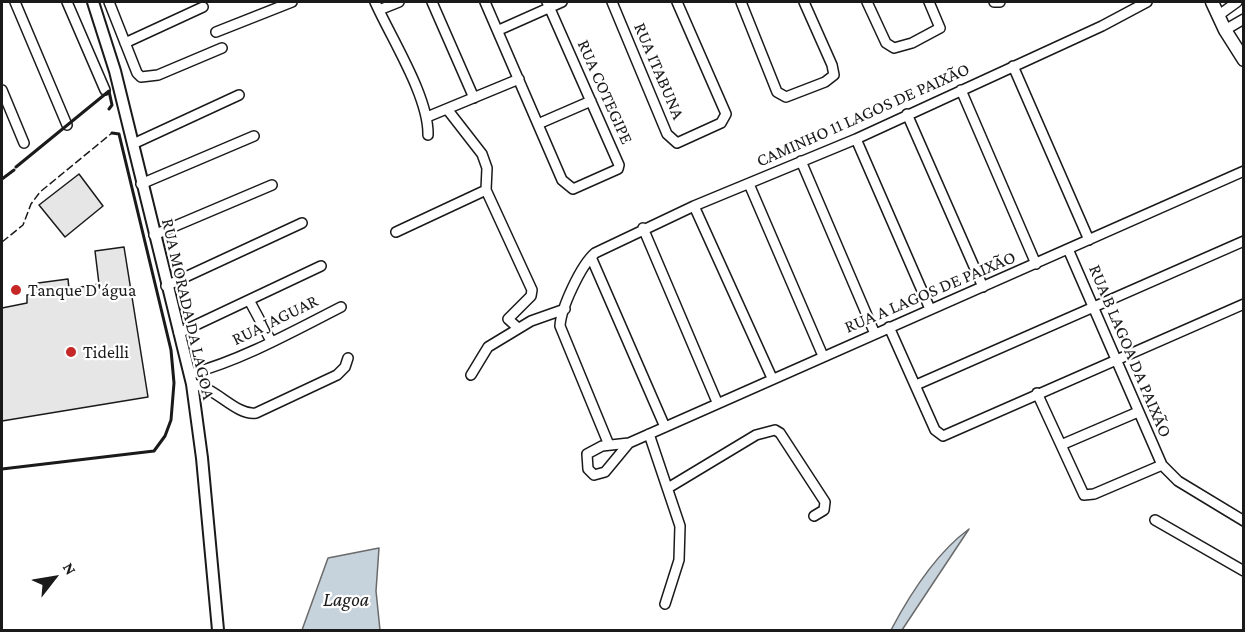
<!DOCTYPE html>
<html>
<head>
<meta charset="utf-8">
<style>
  body { margin:0 }
  #map { position:relative; width:1245px; height:632px; overflow:hidden; background:#fff; font-family:"Crimson Pro",serif }
  canvas { display:block }
  .frame { position:absolute; inset:0; border:3px solid #1a1a1a; pointer-events:none }
  .north { position:absolute; left:24px; top:548px; width:60px; height:60px; -webkit-text-stroke:4px #fff; paint-order:stroke; rotate:59deg; font-size:16px; font-weight:700; line-height:24px; text-align:center; color:#1a1a1a }
  .north::after { content:''; display:block; margin:auto; width:21px; height:27px; background:#1a1a1a; clip-path:polygon(50% 0,100% 100%,50% 72%,0 100%) }
</style>
</head>
<body>
<div id="map">
<canvas width="1245" height="632"></canvas>
<div class="frame"></div>
<div class="north">N</div>
</div>
<script>
const ctx = document.querySelector('canvas').getContext('2d');
ctx.lineJoin = 'round';
function fill(path, color) {
  ctx.fillStyle = color;
  ctx.fill(path, 'evenodd');
}
function trace(path, color, width, dash) {
  ctx.strokeStyle = color;
  ctx.lineWidth = width;
  ctx.lineCap = dash ? 'butt' : 'round';
  ctx.setLineDash(dash || []);
  ctx.stroke(path);
}
function write(font, color, halo, rows, align = 'center') {
  ctx.font = font + ' "Crimson Pro",serif';
  ctx.lineWidth = 4.5;
  ctx.setLineDash([]);
  ctx.textBaseline = 'middle';
  ctx.strokeStyle = halo;
  ctx.fillStyle = color;
  for (const [text, x, y, turn = 0] of rows) {
    ctx.save();
    ctx.translate(x, y);
    ctx.rotate((+turn || 0) * Math.PI / 180);
    ctx.textAlign = isNaN(turn) ? turn : align;
    if (halo) ctx.strokeText(text, 0, 0);
    ctx.fillText(text, 0, 0);
    ctx.restore();
  }
}
const water = new Path2D(`
  M969,529L902,630H891C910,594 935,554 969,529Z
  M379,548L376,591L380,630H302L328,558Z`);
const building = new Path2D(`
  M79,174L103,206L65,237L39,205Z
  M124,247L148,397L2,421V308L27,303V295L39,293L38,283L68,279L69,289L99,284L95,251Z`);
const minor = new Path2D(`
  M15,2L67,125
  M67,2L105,90
  M109,2L137,73L141,77L158,75L222,48
  M375,2C391,38 429,97 428,135
  M432,2L474,98
  M485,2L562,180L573,189L618,169L619,165L547,2
  M612,2L667,134L677,143L721,123L726,114L677,2
  M741,2L777,92L786,97L825,82L834,75L832,65L804,2
  M867,2L886,43L894,48L912,43L940,28L929,2
  M994,2H1000
  M379,10L399,2
  M1219,15L1237,2
  M499,30L562,2
  M1225,30L1244,19
  M216,32L292,2
  M125,43L203,7
  M1013,66L1089,240
  M2,90L24,143
  M961,90L1036,264
  M447,109L482,154L487,168L486,190L532,290L531,296L508,319L518,328
  M907,114L983,287
  M427,117L519,79
  M538,124L591,101
  M856,139L930,309
  M133,144L239,95
  M801,161L875,334
  M141,184L254,136
  M749,184L823,356
  M694,206L772,378
  M643,228L717,402
  M396,232L486,190
  M154,235L272,185
  M1068,249L1162,465L1178,481L1244,521
  M591,257L665,427
  M166,286L302,223
  M249,300L271,341
  M889,327L935,430L943,436L1244,304
  M179,333L321,266
  M190,374C242,360 292,332 341,307
  M471,375L488,347L531,321L565,309
  M192,384C216,387 236,416 256,413L337,375L345,367L348,358
  M916,385L1244,241
  M1037,393L1084,495L1094,494L1162,465
  M649,434L680,526L679,560L665,604
  M629,443L605,472L594,475L588,469L587,454L602,446L629,443L1244,171
  M609,445L560,326C561,308 581,265 595,253L694,206L856,139L1102,26L1147,2
  M1061,445L1138,412
  M668,488L756,435L775,430L780,433L825,502L824,510L814,516
  M1155,520L1244,571`);
const tertiary = new Path2D(`
  M93,2L115,71L192,384L202,458L218,630`);
const secondary = new Path2D(`
  M1212,2L1225,30L1244,60`);
const fence = new Path2D(`
  M2,242L23,225L31,204L40,192L112,133`);
const wall = new Path2D(`
  M16,167L109,91L112,105L109,109
  M2,179L14,170
  M2,469L154,451L165,436L171,420L174,383L171,350L119,134L112,133`);
const markers = [
  [16,290,6,"#c62828"],
  [71,352,6,"#c62828"]
];
const streetNames = [
  ["RUA ITABUNA",659,71,67],
  ["RUA COTEGIPE",605,92,66],
  ["CAMINHO 11 LAGOS DE PAIXÃO",863,115,-24],
  ["RUA A LAGOS DE PAIXÃO",930,292,-23],
  ["RUA MORADA DA LAGOA",188,309,77],
  ["RUA JAGUAR",275,320,-26],
  ["RUA B LAGOA DA PAIXÃO",1130,351,67]
];
const poiNames = [
  ["Tanque D'água",28,290],
  ["Tidelli",83,352]
];
const waterNames = [
  ["Lagoa",346,600]
];
fill(water, '#c6d2dc');
trace(water, '#6a6a6a', 1.5);
fill(building, '#e6e6e6');
trace(building, '#1a1a1a', 1.5);
trace(minor, '#1a1a1a', 12);
trace(tertiary, '#1a1a1a', 14);
trace(secondary, '#1a1a1a', 15);
trace(minor, '#fff', 9);
trace(tertiary, '#fff', 10);
trace(secondary, '#fff', 12);
trace(fence, '#1a1a1a', 1.5, [8, 3]);
trace(wall, '#1a1a1a', 3);
for (const [x, y, r, color] of markers) {
  const dot = new Path2D();
  dot.arc(x, y, r, 0, 2 * Math.PI);
  ctx.fillStyle = color;
  ctx.fill(dot);
  trace(dot, '#fff', 2);
}
write('18px', '#1a1a1a', '#fff', streetNames);
write('18px', '#1a1a1a', '#fff', poiNames, 'left');
write('italic 20px', '#1a1a1a', '#fff', waterNames);
</script>
</body>
</html>
